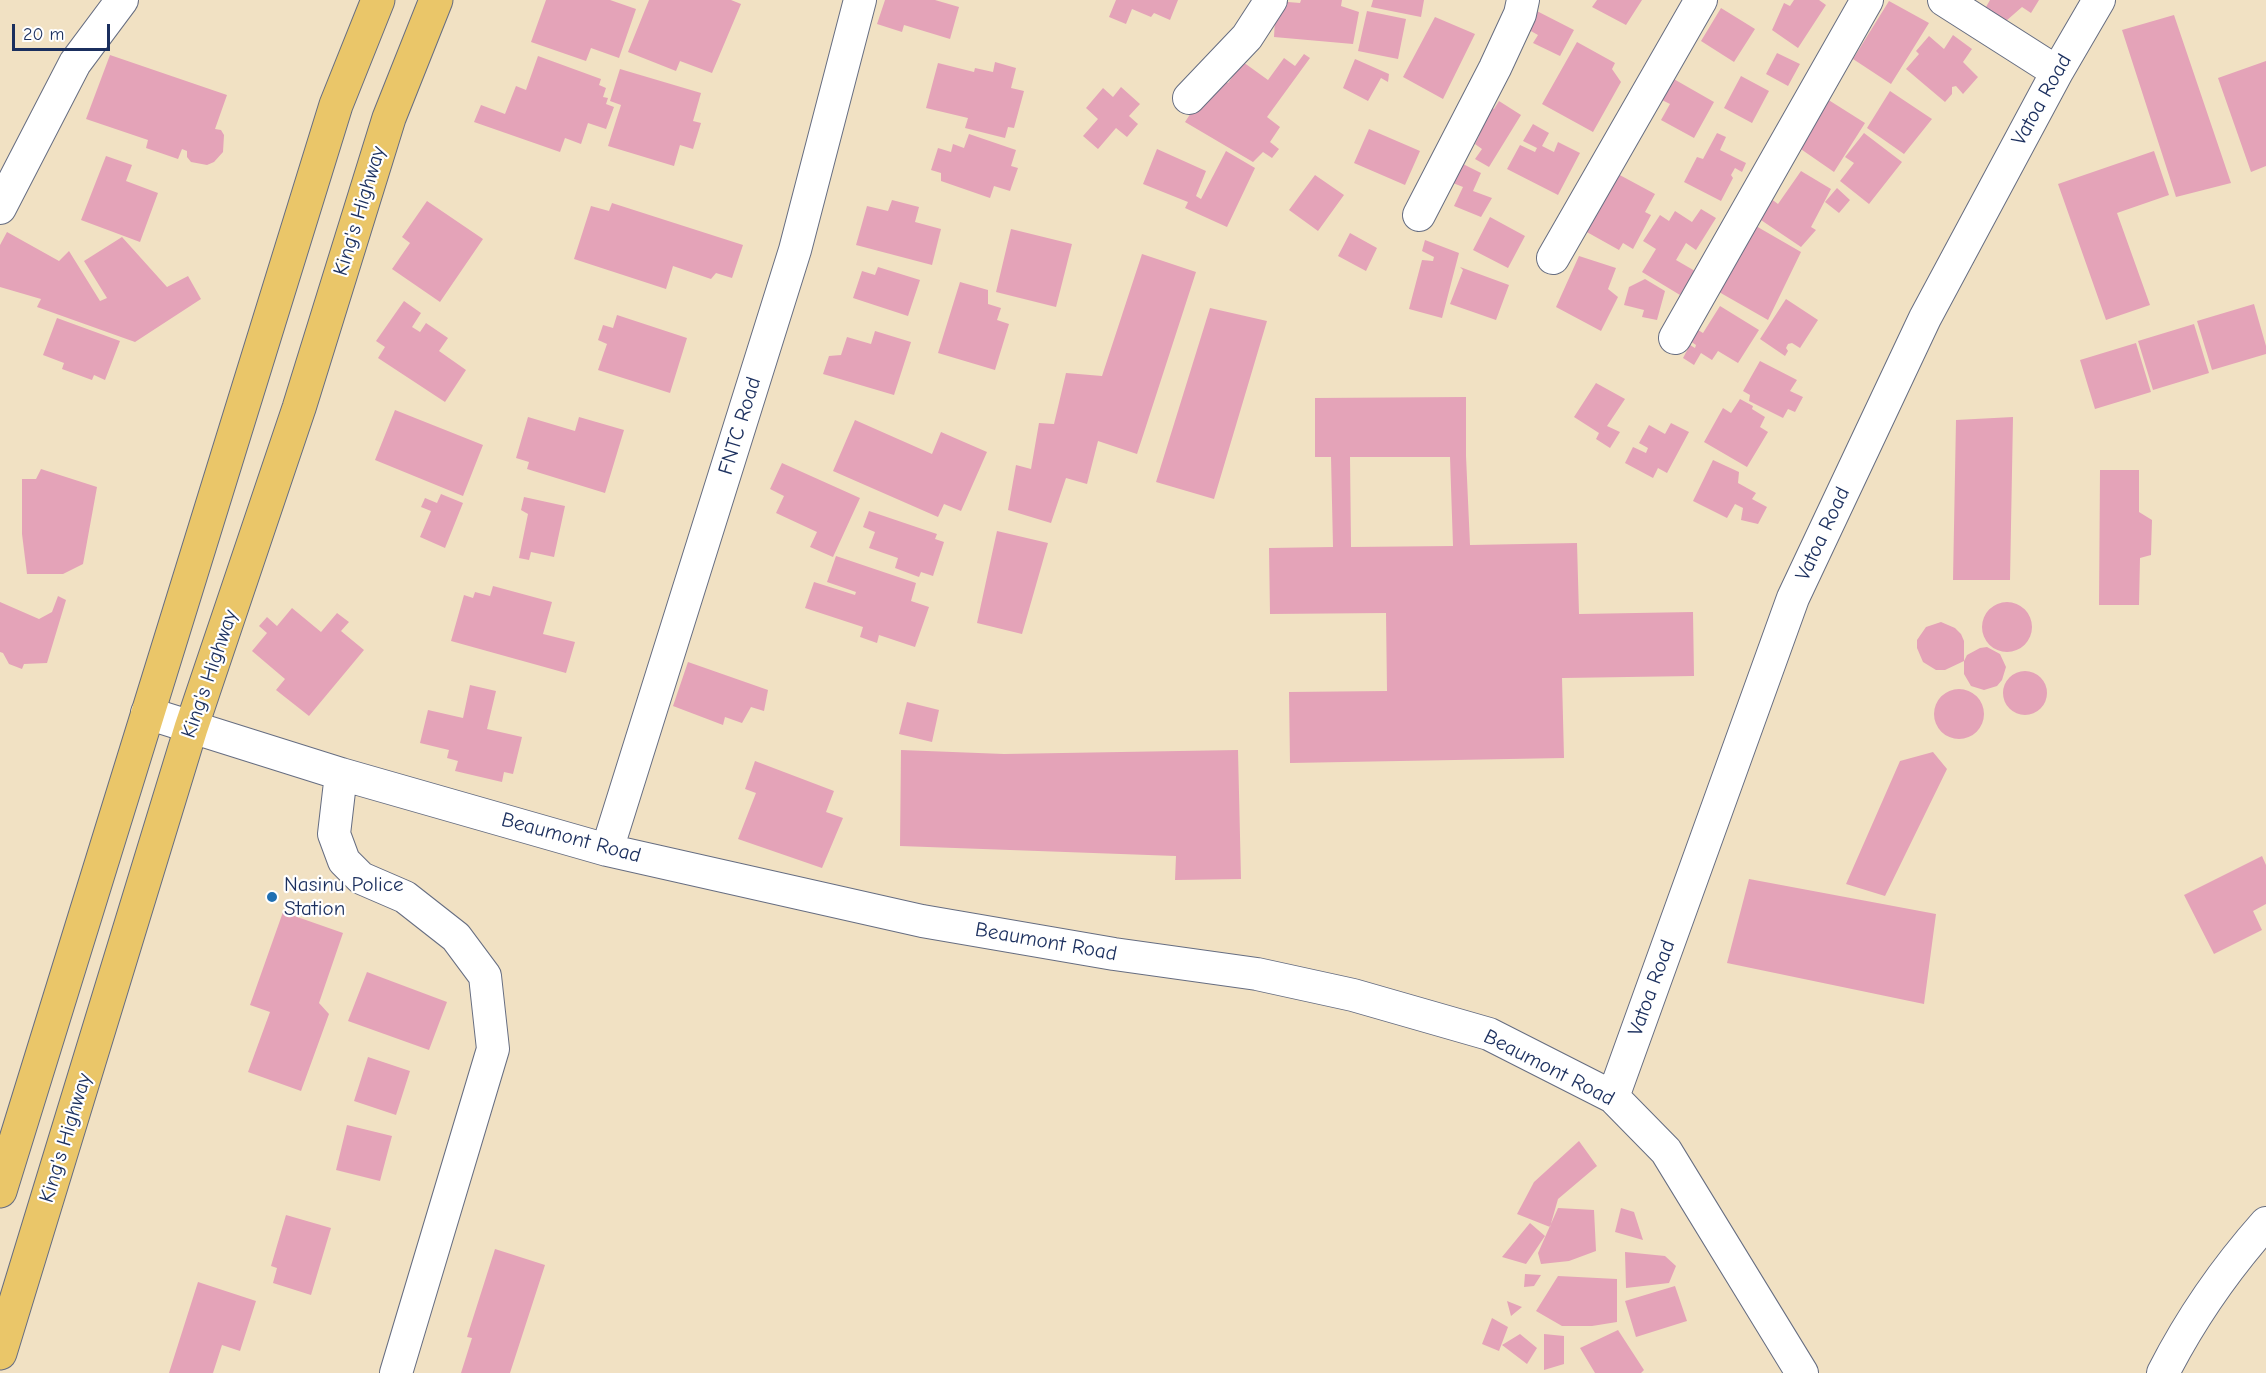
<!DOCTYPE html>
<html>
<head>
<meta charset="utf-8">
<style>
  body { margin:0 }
  #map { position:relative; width:2266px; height:1373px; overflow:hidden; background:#f1e1c3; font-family:"Comic Neue",sans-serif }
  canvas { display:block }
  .scale { position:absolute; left:12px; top:24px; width:98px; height:27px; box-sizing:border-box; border:3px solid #1b2f5e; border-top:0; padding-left:8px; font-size:18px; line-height:21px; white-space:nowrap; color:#1b2f5e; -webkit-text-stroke:4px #fff; paint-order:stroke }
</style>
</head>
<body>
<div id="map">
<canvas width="2266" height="1373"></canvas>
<div class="scale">20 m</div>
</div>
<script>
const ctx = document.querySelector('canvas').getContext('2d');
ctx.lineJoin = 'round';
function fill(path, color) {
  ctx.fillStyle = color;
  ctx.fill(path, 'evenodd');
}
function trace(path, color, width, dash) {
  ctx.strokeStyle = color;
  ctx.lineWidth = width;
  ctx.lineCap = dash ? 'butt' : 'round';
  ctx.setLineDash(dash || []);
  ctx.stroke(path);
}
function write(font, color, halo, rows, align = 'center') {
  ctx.font = font + ' "Comic Neue",sans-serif';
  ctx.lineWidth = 4.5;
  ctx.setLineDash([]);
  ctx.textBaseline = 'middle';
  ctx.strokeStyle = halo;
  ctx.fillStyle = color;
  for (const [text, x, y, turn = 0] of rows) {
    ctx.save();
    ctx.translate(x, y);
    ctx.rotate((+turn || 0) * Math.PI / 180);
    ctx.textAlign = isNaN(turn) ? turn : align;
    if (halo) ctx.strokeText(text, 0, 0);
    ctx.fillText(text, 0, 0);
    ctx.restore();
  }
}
const building = new Path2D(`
  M546,0H610L636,9L619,58L591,48L586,61L531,42Z
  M649,0H731L741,4L712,73L680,61L676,71L628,52Z
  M885,0H935L959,7L950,39L904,25L902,32L877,24Z
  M1116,0H1178L1170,20L1154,13L1151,17L1132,9L1126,24L1109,17Z
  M1301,0H1342L1341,6L1359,12L1353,44L1274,37L1276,1L1300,3Z
  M1373,0H1424L1421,17L1371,7Z
  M1597,0H1642L1626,25L1592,7Z
  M1794,0H1819L1826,5L1798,48L1772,30L1784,3L1790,6Z
  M1990,0H2039L2031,13L2022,7L2006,21L1986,7Z
  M1889,1L1929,23L1891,84L1853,59Z
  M1529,7L1574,30L1560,56L1533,43L1538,35L1520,25Z
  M1721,8L1755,29L1734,62L1701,41Z
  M1367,11L1406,19L1398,59L1358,51Z
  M2174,15L2231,183L2176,197L2122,30Z
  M1435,17L1475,34L1443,99L1403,77Z
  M1953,35L1972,49L1963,62L1978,77L1963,94L1956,86L1952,87V94L1945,102L1906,69L1919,54L1916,51L1929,36L1944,49Z
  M1577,42L1615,63L1612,69L1621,82L1593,132L1542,104Z
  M1777,53L1800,64L1788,86L1766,74Z
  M1304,54L1310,58L1267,117L1280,127L1270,142L1279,149L1272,158L1263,152L1253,162L1185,122L1216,75L1228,83L1243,62L1268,80L1284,58L1295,66Z
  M110,55L227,95L215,129L221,130L224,135L223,152L214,162L207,165L191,162L187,157V151L182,149L178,159L146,148L148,140L86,119Z
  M538,56L601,79L599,85L606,88L603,97L608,98L606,104L614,107L606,129L588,123L581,144L565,138L560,152L474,122L481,105L505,114L516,86L526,90Z
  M1355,59L1389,74L1388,82L1381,78L1368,101L1343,88Z
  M2266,61V166L2251,172L2218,78Z
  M995,62L1016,68L1011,88L1024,91L1014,128L1008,127L1005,138L965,128L968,118L926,108L938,63L974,72L975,68L993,72Z
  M620,69L701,93L693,121L701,123L693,149L680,145L674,166L608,146L621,105L610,101Z
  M1741,76L1769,91L1752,123L1724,108Z
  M1672,78L1714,102L1694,138L1661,120L1670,104L1660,99Z
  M1121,87L1140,104L1129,116L1138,124L1127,137L1116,128L1098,149L1083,136L1098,119L1086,108L1103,88L1113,97Z
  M1890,91L1932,119L1904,154L1867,128Z
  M1827,99L1865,123L1834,172L1795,145Z
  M1499,101L1521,115L1489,167L1475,159L1482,149L1475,144L1479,136L1466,128L1482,102L1494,109Z
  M1533,124L1549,133L1542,146L1554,152L1558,142L1580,153L1558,195L1507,169L1520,145L1535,152L1537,148L1523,141Z
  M1369,129L1420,151L1405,185L1354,163Z
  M1717,133L1726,137L1720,150L1746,163L1742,172L1735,168L1731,175L1733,178L1721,201L1684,182L1697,157L1703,159Z
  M1864,133L1902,162L1869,204L1840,181L1854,163L1845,157Z
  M969,134L1016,150L1011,166L1018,168L1010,191L994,186L990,198L941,181V173L931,170L938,148L951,152L953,144L964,148Z
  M1157,149L1206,171L1196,196L1201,199L1226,151L1255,168L1227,227L1185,208L1188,202L1143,184Z
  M2154,151L2169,195L2117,213L2150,305L2106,320L2058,184Z
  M106,156L132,165L126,181L158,193L140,242L81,220Z
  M1459,162L1481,173L1473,191L1492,198L1481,217L1454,206L1463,187L1448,181Z
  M1801,171L1831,189L1811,227L1816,230L1801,247L1755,216L1770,198L1778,204Z
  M1616,173L1655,194L1645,212L1651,215L1633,249L1623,243L1619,250L1585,231Z
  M1315,175L1344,195L1318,231L1289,210Z
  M1837,188L1850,200L1839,213L1825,202Z
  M892,200L919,207L915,222L941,229L932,265L856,245L867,206L888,211Z
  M427,201L483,239L440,302L392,269L410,243L402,237Z
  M612,203L743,245L732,278L716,273L711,279L673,266L666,289L574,259L591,206L609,211Z
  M1701,209L1716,218L1696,250L1686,243L1676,260L1695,271L1680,295L1642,272L1656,249L1643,241L1660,215L1669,221L1675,211L1692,222Z
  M1490,217L1525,236L1508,268L1473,250Z
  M1749,222L1801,252L1768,320L1712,288Z
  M1011,229L1072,244L1056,307L996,292Z
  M7,232L59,261L69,251L100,301L107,298L84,261L122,237L167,287L188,276L201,299L135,342L37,307L41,299L0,287V245Z
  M1350,233L1377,248L1366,271L1338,256Z
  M1425,240L1459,253L1442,318L1409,309L1422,260L1433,261L1434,257L1422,251Z
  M1142,254L1196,272L1137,454L1098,441L1087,484L1066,478L1051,523L1008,510L1016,465L1031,469L1039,423L1054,424L1066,373L1102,376Z
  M1579,256L1616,268L1608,289L1618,297L1601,331L1556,307Z
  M878,267L920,280L908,316L853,298L862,271L875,275Z
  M1460,267L1509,285L1496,320L1450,304L1463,270Z
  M1645,279L1665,291L1657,320L1642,317L1644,310L1624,305L1629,287Z
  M960,282L988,290V304L1001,308L997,320L1009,324L995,370L938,353Z
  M1786,299L1818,320L1800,348L1792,343L1788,344L1786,348L1788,351L1785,356L1760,339Z
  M404,301L421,313L412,327L420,332L426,323L448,338L439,351L466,370L445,402L378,358L385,347L376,341Z
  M2254,304L2266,346V354L2212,370L2197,321Z
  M1720,306L1759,330L1738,363L1718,351L1712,360L1701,353L1694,365L1683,358L1690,345L1695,348L1696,345L1690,341L1698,330L1703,333Z
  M1210,308L1267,321L1214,499L1156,482Z
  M617,315L687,338L670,393L598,370L607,344L598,340L603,325L613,328Z
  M57,318L120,341L105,380L94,375L92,380L62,369L64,363L43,355Z
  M2194,324L2209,373L2153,390L2138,341Z
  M875,331L911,342L894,395L823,374L829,356L841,355L847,337L871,344Z
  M2136,343L2151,392L2095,409L2080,360Z
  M1760,361L1797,380L1790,391L1803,397L1795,412L1788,409L1783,418L1749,401L1750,395L1743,391Z
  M1596,383L1625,399L1607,426L1620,432L1610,448L1596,439L1599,433L1574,417Z
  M1466,397V456L1470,545L1577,543L1579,614L1693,612L1694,676L1562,678L1564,758L1290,763L1289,692L1387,691L1386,613L1270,614L1269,548L1333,547L1331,457H1315V398ZM1350,457H1450L1453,546L1351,547Z
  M1740,399L1753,406L1752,409L1765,417L1760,427L1768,432L1747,467L1704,442L1723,408L1731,413Z
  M395,410L483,445L463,496L375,460Z
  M528,417L575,431L579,417L624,430L605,493L527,469L529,462L516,458Z
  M2013,417L2010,580H1953L1956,420Z
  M855,420L932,454L941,432L987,452L961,511L944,504L938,517L833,471Z
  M1671,423L1689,432L1667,473L1658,468L1653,478L1625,463L1633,447L1646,453L1648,448L1639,443L1649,425L1665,434Z
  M1713,460L1739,472L1738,483L1756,493L1752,499L1767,507L1758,524L1741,520L1743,508L1735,504L1727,518L1693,501Z
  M782,463L860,498L833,557L810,547L817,532L776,513L784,496L770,489Z
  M41,469L97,487L83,564L63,574H27L22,534V479H36Z
  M2100,470H2139V512L2152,520L2151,555L2140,558L2139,605H2099Z
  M441,494L463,503L445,548L420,537L431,511L421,507L425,498L437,503Z
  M524,497L565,506L554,557L531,552L529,560L519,558L528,514L521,510Z
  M869,511L937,534L935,539L944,542L933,576L921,572L919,577L895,568L898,558L869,548L875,532L863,527Z
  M997,531L1048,543L1022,634L977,623Z
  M836,556L916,583L911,601L929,607L915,647L879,635L877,643L860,637L863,627L805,608L814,582L855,595L856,592L827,582Z
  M493,586L552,602L543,634L575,642L566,673L451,641L464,595L473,598L475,592L490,596Z
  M58,596L66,600L47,663L24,664L22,669L9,664L3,653L0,652V602L39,619L52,612Z
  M1982 627a25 25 0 1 1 50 0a25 25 0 1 1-50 0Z
  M292,608L321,632L337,613L349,622L341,631L364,650L309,716L276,690L285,679L252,651L267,633L259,626L267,617L277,626Z
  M1941,622L1955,628L1961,634L1964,641V661L1967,655L1980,648L1987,647L2000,654L2006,667L2002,680L1997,686L1984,690L1971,686L1964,674V661L1945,670H1936L1923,662L1917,648V640L1926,627Z
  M688,662L768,690L764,711L751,707L742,723L725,717L723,725L673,706Z
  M2003 693a22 22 0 1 1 44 0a22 22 0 1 1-44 0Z
  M470,685L496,691L487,729L522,737L513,774L504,772L502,782L455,771L458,761L447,758L449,750L420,743L428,710L463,718Z
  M1934 714a25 25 0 1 1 50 0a25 25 0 1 1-50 0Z
  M907,702L939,710L932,742L899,734Z
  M901,750L1004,754L1238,750L1241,879L1175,880L1176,856L900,846Z
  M1933,752L1947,769L1885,896L1846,884L1900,761Z
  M755,761L834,791L826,812L843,818L822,868L738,839L756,793L745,789Z
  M2262,856L2266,865V904L2253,911L2262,930L2214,954L2184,895Z
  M1749,879L1936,914L1924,1004L1727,963Z
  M283,912L343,933L319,1003L329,1014L301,1091L248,1072L270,1012L250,1005Z
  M367,972L447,1002L429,1050L348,1021Z
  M368,1057L410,1071L396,1115L354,1101Z
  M347,1125L392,1136L380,1181L336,1170Z
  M1579,1141L1597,1166L1558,1199L1550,1227L1517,1214L1534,1182Z
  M1558,1208L1594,1210L1596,1251L1569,1261L1541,1264L1538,1253Z
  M1621,1208L1634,1212L1643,1240L1615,1232Z
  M286,1215L331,1228L311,1295L273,1283L277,1268L271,1266Z
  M1530,1223L1545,1236L1526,1264L1502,1257Z
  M495,1249L545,1265L510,1373H461L472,1338L467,1337Z
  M1625,1252L1665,1256L1676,1266L1669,1283L1626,1288Z
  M1525,1274L1541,1275L1534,1286L1524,1287Z
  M1558,1276L1617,1279V1322L1592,1326H1562L1536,1311Z
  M198,1282L256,1301L240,1351L222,1345L213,1373H169Z
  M1675,1286L1687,1321L1636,1337L1625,1301Z
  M1507,1301L1522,1307L1511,1316Z
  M1492,1318L1508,1327L1499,1351L1482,1344Z
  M1618,1330L1644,1370L1641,1373H1595L1580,1348Z
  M1520,1334L1537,1348L1527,1364L1502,1345Z
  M1544,1334L1564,1336V1364L1544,1370Z`);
const minor = new Path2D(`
  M1944,0L2057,72
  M1189,98L1247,37L1271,0
  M0,208L75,63L122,0
  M1419,215L1495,68L1520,14L1523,0
  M1553,258L1701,0
  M1675,338L1867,0
  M147,713L341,774L607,850L922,921L1114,954L1257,974L1353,995L1489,1034L1613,1097L1666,1151L1802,1373
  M341,774L334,834L344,861L361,878L405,897L456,937L485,976L493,1049L396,1373
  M607,850L795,250L860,0
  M1613,1097L1793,598L1925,318L2057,72L2099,0
  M2163,1373C2190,1320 2226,1268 2266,1223`);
const highway = new Path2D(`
  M0,1191L336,105L378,0
  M0,1353L191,728L299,408L389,118L436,0`);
const markers = [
  [272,897,6,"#1f6fb2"]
];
const streetNames = [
  ["Vatoa Road",2042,100,-61],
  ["King's Highway",360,211,-73],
  ["FNTC Road",740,426,-73],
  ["Vatoa Road",1823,534,-65],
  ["King's Highway",210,674,-71],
  ["Beaumont Road",571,838,15],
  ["Beaumont Road",1046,942,10],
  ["Vatoa Road",1652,988,-70],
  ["Beaumont Road",1549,1068,27],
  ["King's Highway",66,1138,-73]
];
const poiNames = [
  ["Nasinu Police",284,885],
  ["Station",284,909]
];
fill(building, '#e4a3b8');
trace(minor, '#666d81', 34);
trace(highway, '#666d81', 35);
trace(minor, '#fff', 32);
trace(highway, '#eac669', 33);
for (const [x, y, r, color] of markers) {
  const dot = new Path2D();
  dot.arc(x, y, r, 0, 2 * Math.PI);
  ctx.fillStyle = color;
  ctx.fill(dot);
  trace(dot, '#fff', 2);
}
write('21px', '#1b2f5e', '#fff', streetNames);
write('21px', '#1b2f5e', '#fff', poiNames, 'left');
</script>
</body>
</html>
